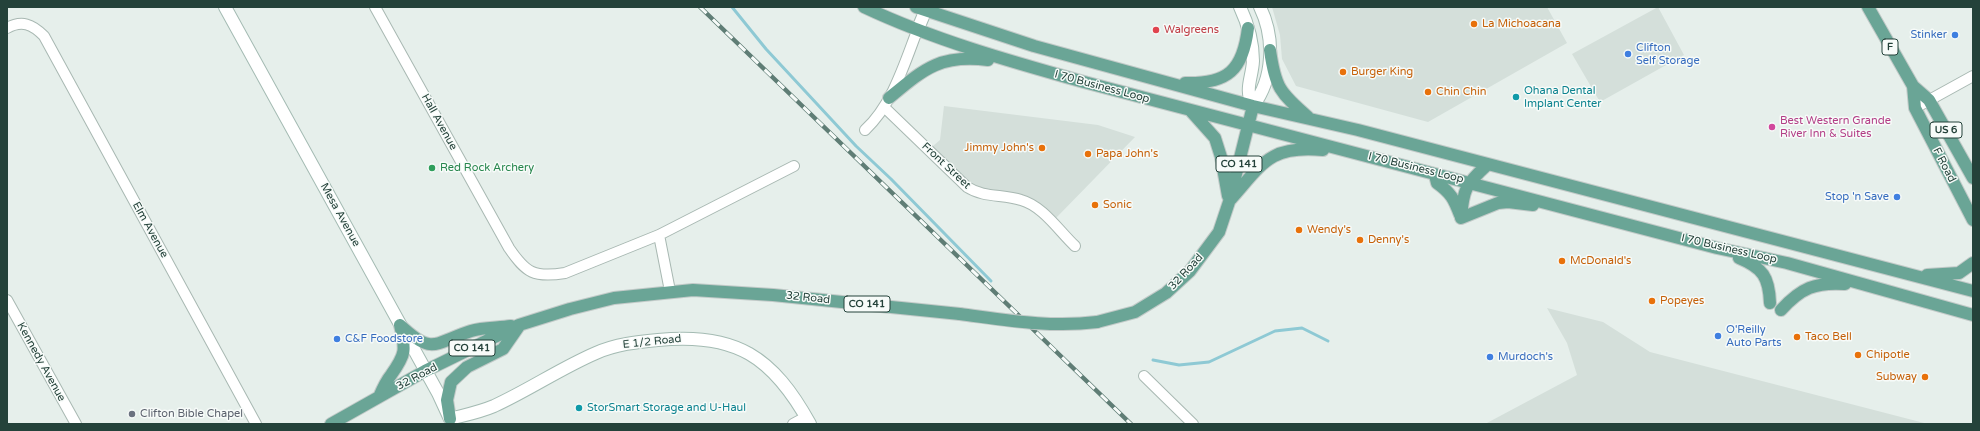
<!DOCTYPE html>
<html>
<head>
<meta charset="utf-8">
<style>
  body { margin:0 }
  #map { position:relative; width:1980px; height:431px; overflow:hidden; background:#e6efeb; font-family:"Varela Round",sans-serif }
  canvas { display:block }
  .frame { position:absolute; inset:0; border:8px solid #24423a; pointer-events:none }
</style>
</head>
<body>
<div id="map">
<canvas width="1980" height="431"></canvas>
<div class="frame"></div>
</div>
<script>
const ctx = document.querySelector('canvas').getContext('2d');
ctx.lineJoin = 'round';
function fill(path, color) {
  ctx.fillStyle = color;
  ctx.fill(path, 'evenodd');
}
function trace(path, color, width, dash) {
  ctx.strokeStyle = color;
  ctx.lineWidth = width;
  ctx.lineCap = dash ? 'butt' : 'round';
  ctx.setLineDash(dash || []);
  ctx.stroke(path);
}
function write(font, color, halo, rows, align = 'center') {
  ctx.font = font + ' "Varela Round",sans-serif';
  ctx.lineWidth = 3;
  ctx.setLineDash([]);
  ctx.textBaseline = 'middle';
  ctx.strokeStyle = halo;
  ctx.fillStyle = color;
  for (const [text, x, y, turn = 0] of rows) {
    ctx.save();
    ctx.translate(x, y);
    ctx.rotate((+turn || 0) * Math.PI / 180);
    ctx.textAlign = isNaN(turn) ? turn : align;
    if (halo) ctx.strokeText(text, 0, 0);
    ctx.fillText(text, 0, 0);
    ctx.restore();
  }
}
const built = new Path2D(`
  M1272,7H1547L1567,43L1428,122L1296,86L1282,59L1280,35Z
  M1658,7L1684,55L1600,102L1572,54Z
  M944,106L1098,125L1135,137L1056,218L1038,202L1020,194L978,187L970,183L933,146L940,140Z
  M1547,308L1603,322L1650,352L1928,424H1485L1577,375L1567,343Z`);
const stream = new Path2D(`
  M732,7L766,49L856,146L891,179L991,281
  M1153,360L1179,365L1209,362L1275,331L1302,328L1328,341`);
const street = new Path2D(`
  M375,7L509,248C526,273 534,278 565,273L659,235L794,166
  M7,28C22,20 32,24 44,36L256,424
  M884,107L967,187C984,198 1003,194 1021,200C1043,206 1059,231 1075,246
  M1915,108L1973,76
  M865,130C892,105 904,65 917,31
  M659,235L670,291
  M7,300L76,424
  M1144,376L1193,424
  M793,424L806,417`);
const secondary = new Path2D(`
  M225,7L438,393L450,419C465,415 480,412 494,406C529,390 561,368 596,353C616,344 637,342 658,340C736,332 773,357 810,424
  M1240,7C1248,24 1253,42 1253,61C1252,79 1244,89 1253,106C1274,78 1275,38 1260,7
  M917,31L927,7`);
const primary = new Path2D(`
  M864,7C934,40 1009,61 1084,82L1717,248L1787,263L1973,315
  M916,7L1034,46L1253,106L1358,130L1973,291
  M1868,7L1913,86L1929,100L1973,178
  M1270,50C1275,87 1280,93 1308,117
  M1185,83C1228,84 1243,70 1248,28
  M1913,86L1915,108L1973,220
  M889,98C924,69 940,54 988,60
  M1190,110L1215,138L1221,157L1228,196
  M1435,175L1437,183C1451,193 1454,199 1460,215
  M1231,199C1263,163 1270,145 1323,150
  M1461,218L1498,203L1508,202L1533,205
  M1461,218C1463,189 1466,184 1487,165
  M1739,258C1763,268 1769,277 1770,303
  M1927,275L1959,273L1973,263
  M1781,310C1801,288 1815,282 1845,284
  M1097,322L1135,312L1166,293L1190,271L1219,232L1229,202L1253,106
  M400,325C433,356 434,343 471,331C483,327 498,328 511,326
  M379,397C382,390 386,381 391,375C406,354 406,350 400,325
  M450,419L447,400L451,382L467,367L503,349L519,326
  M331,424L425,371L519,325L570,309L614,298L693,290L773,295L960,314`);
const rail = new Path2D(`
  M700,7L1131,424`);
const primaryBridge = new Path2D(`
  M960,314C1006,320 1051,328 1097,322`);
const markers = [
  [1474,24,4,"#e8710a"],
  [1156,30,4,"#e0444e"],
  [1955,35,4,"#3f7fe0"],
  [1628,54,4,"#3f7fe0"],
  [1343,72,4,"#e8710a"],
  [1428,92,4,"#e8710a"],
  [1516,97,4,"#0f9aa8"],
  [1772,127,4,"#d1479c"],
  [1042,148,4,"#e8710a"],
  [1088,154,4,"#e8710a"],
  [432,168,4,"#2e9e5b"],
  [1897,197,4,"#3f7fe0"],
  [1095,205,4,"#e8710a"],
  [1299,230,4,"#e8710a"],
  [1360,240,4,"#e8710a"],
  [1562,261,4,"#e8710a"],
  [1652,301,4,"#e8710a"],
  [1718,336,4,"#3f7fe0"],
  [1797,337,4,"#e8710a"],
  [337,339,4,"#3f7fe0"],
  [1858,355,4,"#e8710a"],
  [1490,357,4,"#3f7fe0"],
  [1925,377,4,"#e8710a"],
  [579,408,4,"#0f9aa8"],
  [132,414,4,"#6b7280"]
];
const shields = [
  [1890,47,16],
  [1946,130,32],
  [1239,164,46],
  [867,304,46],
  [472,348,46]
];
const shieldNames = [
  ["F",1890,47],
  ["US 6",1946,130],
  ["CO 141",1239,164],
  ["CO 141",867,304],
  ["CO 141",472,348]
];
const foodNames = [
  ["La Michoacana",1482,24],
  ["Burger King",1351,72],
  ["Chin Chin",1436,92],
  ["Jimmy John's",1034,148,"right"],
  ["Papa John's",1096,154],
  ["Sonic",1103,205],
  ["Wendy's",1307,230],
  ["Denny's",1368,240],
  ["McDonald's",1570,261],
  ["Popeyes",1660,301],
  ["Taco Bell",1805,337],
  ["Chipotle",1866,355],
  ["Subway",1917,377,"right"]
];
const healthNames = [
  ["Walgreens",1164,30]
];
const shopNames = [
  ["Stinker",1947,35,"right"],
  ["Clifton",1636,48],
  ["Self Storage",1636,61],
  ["Stop 'n Save",1889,197,"right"],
  ["O'Reilly",1726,330],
  ["Auto Parts",1726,343],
  ["C&F Foodstore",345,339],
  ["Murdoch's",1498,357]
];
const streetNames = [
  ["I 70 Business Loop",1102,87,15],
  ["Hall Avenue",439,122,61],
  ["F Road",1944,165,63],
  ["Front Street",946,166,43],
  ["I 70 Business Loop",1416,168,14],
  ["Mesa Avenue",340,215,61],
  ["Elm Avenue",150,230,61],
  ["I 70 Business Loop",1729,249,13],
  ["32 Road",1186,272,-47],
  ["32 Road",808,298,6],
  ["E 1/2 Road",652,342,-6],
  ["Kennedy Avenue",41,362,61],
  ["32 Road",417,377,-28]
];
const cultureNames = [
  ["Ohana Dental",1524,91],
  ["Implant Center",1524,104],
  ["StorSmart Storage and U-Haul",587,408]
];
const hotelNames = [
  ["Best Western Grande",1780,121],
  ["River Inn & Suites",1780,134]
];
const leisureNames = [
  ["Red Rock Archery",440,168]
];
const worshipNames = [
  ["Clifton Bible Chapel",140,414]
];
fill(built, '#d4dfda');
trace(stream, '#8ec9d4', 3);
trace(street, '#a8b8b2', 12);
trace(secondary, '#a4bbb3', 14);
trace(primary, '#c2cac8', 14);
trace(street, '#fff', 10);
trace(secondary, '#fff', 12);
trace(primary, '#6aa596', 12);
trace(rail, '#5f7d75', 4.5);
trace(rail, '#f7fbf9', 3, [9]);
trace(primaryBridge, '#c2cac8', 14, []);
trace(primaryBridge, '#6aa596', 12);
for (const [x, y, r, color] of markers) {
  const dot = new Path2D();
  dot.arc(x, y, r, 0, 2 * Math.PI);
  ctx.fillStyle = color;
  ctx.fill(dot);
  trace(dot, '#f7fbf9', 1.5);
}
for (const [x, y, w] of shields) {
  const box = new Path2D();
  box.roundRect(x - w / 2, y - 8, w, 16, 3);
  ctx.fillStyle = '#f7fbf9';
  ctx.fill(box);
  trace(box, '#24423a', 1);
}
write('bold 10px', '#24423a', null, shieldNames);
write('11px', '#c56008', '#f7fbf9', foodNames, 'left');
write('11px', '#be3a42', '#f7fbf9', healthNames, 'left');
write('11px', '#366cbe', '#f7fbf9', shopNames, 'left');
write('11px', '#24423a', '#f7fbf9', streetNames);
write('11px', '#0d838f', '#f7fbf9', cultureNames, 'left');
write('11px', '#b23c85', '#f7fbf9', hotelNames, 'left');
write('11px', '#27864d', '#f7fbf9', leisureNames, 'left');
write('11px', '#5b616d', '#f7fbf9', worshipNames, 'left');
</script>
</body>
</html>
